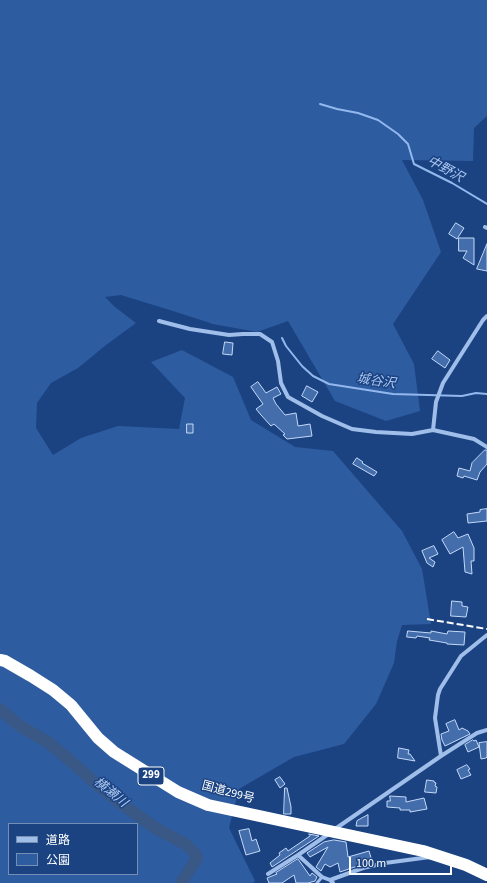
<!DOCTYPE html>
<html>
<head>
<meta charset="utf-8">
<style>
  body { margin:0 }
  #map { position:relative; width:487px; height:883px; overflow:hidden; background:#1b4382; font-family:"Source Sans 3","Noto Sans JP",sans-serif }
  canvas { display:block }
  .legend { position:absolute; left:8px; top:823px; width:130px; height:52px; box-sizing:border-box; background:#1b4382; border:1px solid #768eb4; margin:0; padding:5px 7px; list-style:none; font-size:12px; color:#fff }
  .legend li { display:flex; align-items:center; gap:8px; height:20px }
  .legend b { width:20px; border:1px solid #768eb4 }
  .scale { position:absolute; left:349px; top:857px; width:103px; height:18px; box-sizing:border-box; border:2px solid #fff; border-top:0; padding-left:5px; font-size:12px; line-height:14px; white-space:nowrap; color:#fff; -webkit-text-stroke:3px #1b4382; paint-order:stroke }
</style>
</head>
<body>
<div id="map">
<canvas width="487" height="883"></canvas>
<ul class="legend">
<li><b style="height:5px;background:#a0beea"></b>道路</li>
<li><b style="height:11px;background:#2e5ca1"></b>公園</li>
</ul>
<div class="scale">100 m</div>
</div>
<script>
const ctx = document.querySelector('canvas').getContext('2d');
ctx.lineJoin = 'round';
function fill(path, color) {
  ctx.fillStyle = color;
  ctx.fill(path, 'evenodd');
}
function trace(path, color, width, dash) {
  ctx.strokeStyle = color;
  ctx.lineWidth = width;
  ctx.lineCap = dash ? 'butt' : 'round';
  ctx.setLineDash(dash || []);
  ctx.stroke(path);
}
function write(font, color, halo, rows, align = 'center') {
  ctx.font = font + ' "Source Sans 3","Noto Sans JP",sans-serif';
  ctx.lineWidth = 3;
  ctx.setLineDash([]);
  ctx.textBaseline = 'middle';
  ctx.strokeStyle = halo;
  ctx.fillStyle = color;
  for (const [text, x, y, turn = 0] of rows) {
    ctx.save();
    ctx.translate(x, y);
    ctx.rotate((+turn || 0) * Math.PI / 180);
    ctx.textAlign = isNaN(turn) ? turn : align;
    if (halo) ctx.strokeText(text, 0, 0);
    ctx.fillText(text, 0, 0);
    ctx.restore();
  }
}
const green = new Path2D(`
  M0,0H487V116L474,128L473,161L402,160L423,200L441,252L393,324L414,364L420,411L386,421L335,401L288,321L257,332L213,324L173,311L121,295L105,297L115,307L136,323L106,345L78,368L51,383L37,403L36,428L53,455L81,438L118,426L179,429L185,398L151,362L182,350L233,377L251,420L295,447L333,451L402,531L422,569L431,624L402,625L397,641L394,663L376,704L344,744L294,757L239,789L229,828L255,881L253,883H0ZM9,824H137V874H9Z`);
const stream = new Path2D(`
  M320,104L337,109L358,113L378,120L398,134L408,144L414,164L452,183L487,204
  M282,338L286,346L302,366L313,376L329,384L393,394L462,396L476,393L487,394`);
const river = new Path2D(`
  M0,709L20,726L49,743L72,762L95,783L123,805L157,829L187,845L196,855L197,858L181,883`);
const building = new Path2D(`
  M456,223L464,228L457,239L449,234Z
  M459,238H474V265L463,258L467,251H459Z
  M487,244V271L477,269Z
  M225,342L233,343L232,355L223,354Z
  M438,351L450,360L445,368L432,359Z
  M258,382L266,393L277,387L281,394L273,398L276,404L285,415L296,413L298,426L310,424L312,436L287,439L283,435L285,434L274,424L271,426L261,415L256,409L263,404L251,387Z
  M307,386L318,392L312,402L302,396Z
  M187,424H193V433H187Z
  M485,450H487V464L480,472L477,480L464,476L463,478L457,476L459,468L470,471L472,463Z
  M357,458L363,462L362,463L377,472L374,476L353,464Z
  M487,509V521L468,523L467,514L480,512V510Z
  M454,532L458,538L468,534L474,548V561H471L472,574L465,572L463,547L450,554L442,540Z
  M434,546L438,554L429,558L435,562L433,567L427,563L422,551Z
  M452,601L462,602V606L468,607L466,617L451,616Z
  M408,631L431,633V631L447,634L448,631L465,632L464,645L447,644V643L429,640L430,638L417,636L416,638L407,637Z
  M455,720L459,730L462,728L468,731L470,734L445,746L442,740L441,734L449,731L446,724Z
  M473,740L474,741L476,740L479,747L468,752L465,745Z
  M487,742V757L486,758L481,759L479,743Z
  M399,748L409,750L408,754H410L415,761L398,758Z
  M467,765L470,769L468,770L471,775L461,779L457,770Z
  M280,777L285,784L280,788L275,780Z
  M427,780L434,781V782L436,783L435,786L437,787L436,793L425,792Z
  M285,788H287L291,807V814H284Z
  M390,796L406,797V802L424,798L427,809L410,812V810H400V808L387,807V801H390Z
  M368,815V826H356L357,821Z
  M249,829L252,841L256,839L260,851L246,855L239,831Z
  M309,834L319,836L272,867L270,863L280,855L279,853L286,848L288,851L310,836Z
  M334,840L346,842L348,857L369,851L372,861L340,872L338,863L330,867L325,864L321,871L316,867L328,847L310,857L307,853L324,842Z
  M298,859L310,876L312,873L317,877L315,881L308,883H296L294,875L282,883H269L267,878L277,874L276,873Z`);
const lane = new Path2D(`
  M317,883L322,877`);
const street = new Path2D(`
  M485,227L487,228
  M159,321L190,329L229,335L243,334H260L272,342L278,361L281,383L288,397L322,416L352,429L376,432L412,434L433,430L474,439L487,447
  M433,430L436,402L443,383L483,320L487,316
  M441,756L435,718L438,695L440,689L461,656L487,635
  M335,829L441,756L477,733L487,730
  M330,833L298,855L322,877L330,880L333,883
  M268,874L298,855
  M330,880L363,868L385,863L430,857`);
const highway = new Path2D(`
  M0,660L5,661L31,676L53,690L71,705L98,738L114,752L178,792L208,805L423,851L466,865L487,875`);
const rail = new Path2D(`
  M427,619L487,629`);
const shields = [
  [151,776,26]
];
const shieldNames = [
  ["299",151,776]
];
const streetNames = [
  ["国道299号",228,793,15]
];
const waterNames = [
  ["中野沢",445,170,29],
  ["城谷沢",376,382,8],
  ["横瀬川",110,793,39]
];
fill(green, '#2e5ca1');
trace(stream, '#92b8ed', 2);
trace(river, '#3a5886', 12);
fill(building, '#446dab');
trace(building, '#c4d9f8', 1);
trace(lane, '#a0beea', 3);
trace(street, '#a0beea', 4);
trace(highway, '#fff', 12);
trace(rail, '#fff', 2, [7, 3]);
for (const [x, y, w] of shields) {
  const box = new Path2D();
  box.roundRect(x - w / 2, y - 9, w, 18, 3);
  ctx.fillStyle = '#1b4382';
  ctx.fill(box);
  trace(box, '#fff', 1);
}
write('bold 11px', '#fff', null, shieldNames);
write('12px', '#fff', '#1b4382', streetNames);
write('italic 13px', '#abc8f2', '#1b4382', waterNames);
</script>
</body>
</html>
